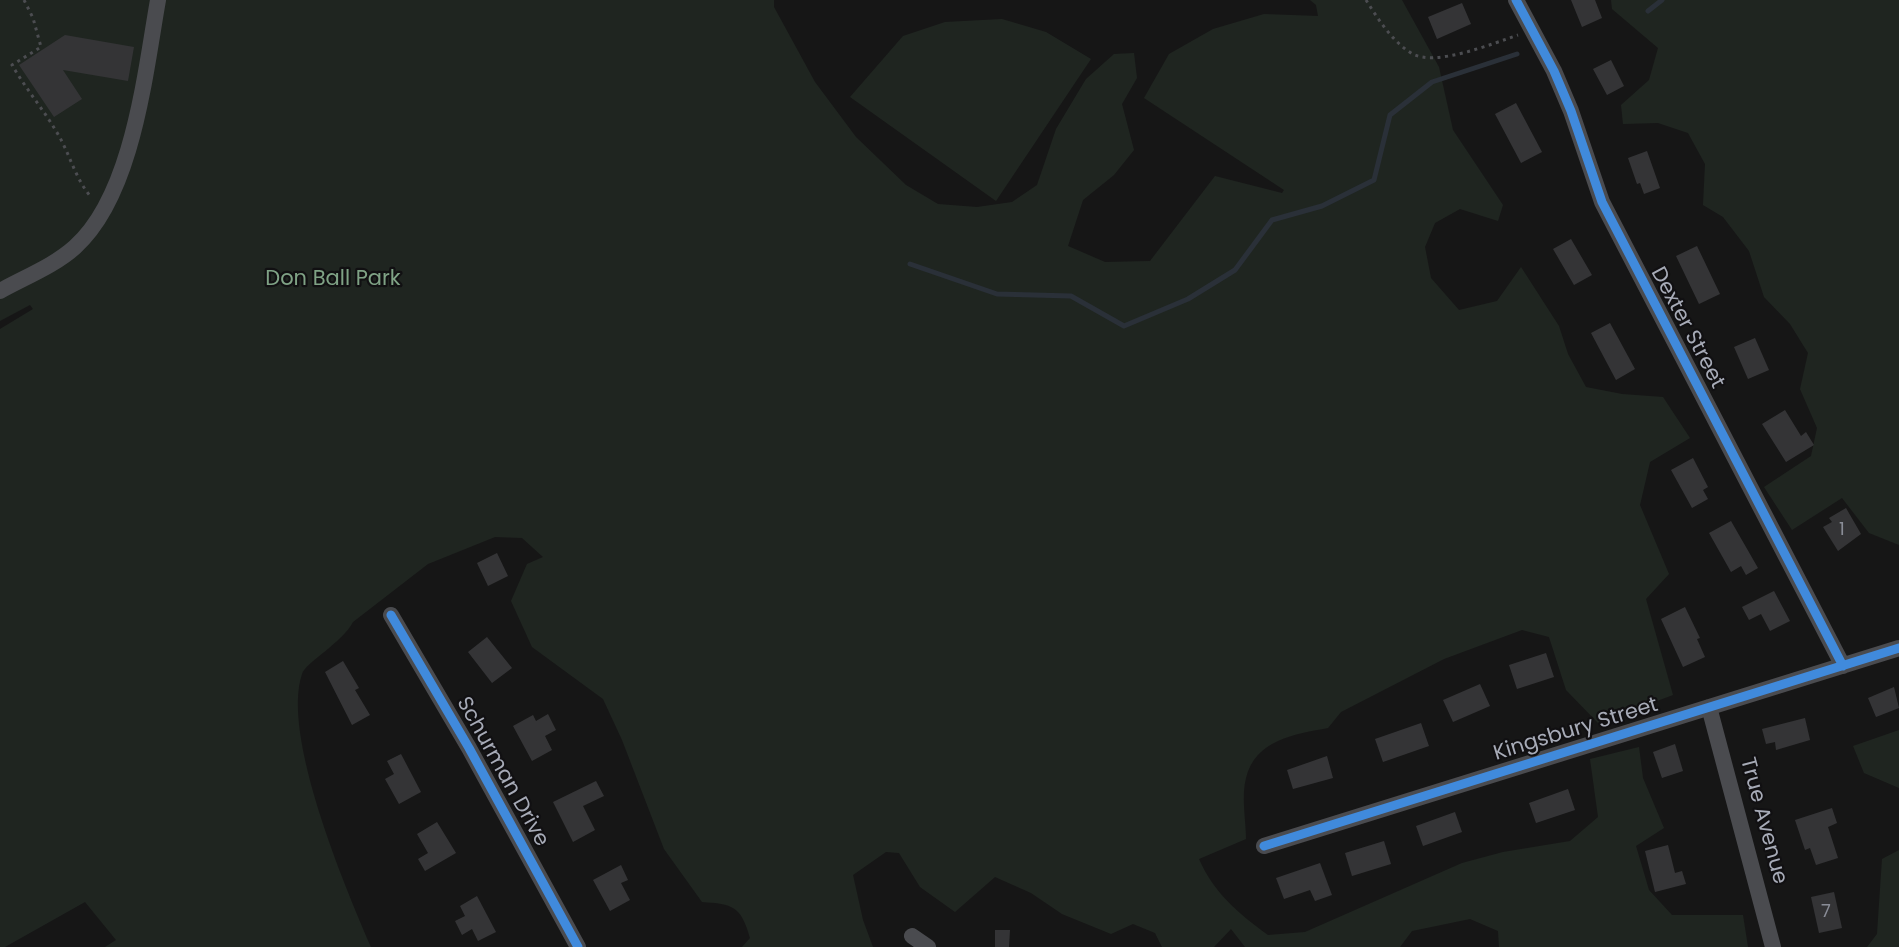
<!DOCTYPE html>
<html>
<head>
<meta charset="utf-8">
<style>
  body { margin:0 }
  canvas { display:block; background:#161616 }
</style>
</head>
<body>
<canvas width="1899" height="947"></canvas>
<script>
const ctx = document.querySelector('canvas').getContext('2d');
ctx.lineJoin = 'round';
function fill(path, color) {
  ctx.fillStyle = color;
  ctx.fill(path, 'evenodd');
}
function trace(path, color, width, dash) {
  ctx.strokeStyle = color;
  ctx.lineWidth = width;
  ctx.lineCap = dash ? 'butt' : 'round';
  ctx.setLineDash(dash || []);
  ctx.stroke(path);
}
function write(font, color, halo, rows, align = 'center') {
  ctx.font = font + ' Poppins,sans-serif';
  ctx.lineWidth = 4.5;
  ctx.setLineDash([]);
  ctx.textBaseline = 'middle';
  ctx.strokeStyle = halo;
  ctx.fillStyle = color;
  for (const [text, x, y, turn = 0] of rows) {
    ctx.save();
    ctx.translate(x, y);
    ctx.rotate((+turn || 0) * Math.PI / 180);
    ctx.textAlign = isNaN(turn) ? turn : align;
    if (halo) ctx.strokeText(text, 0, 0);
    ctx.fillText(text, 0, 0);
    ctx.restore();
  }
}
const green = new Path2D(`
  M0,0H774V7L815,82L856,137L906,185L938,204L977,207L1012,202L1037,185L1056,129L1086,79L1114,54L1134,53L1137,78L1122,104L1134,150L1114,175L1083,200L1068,246L1105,262L1150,261L1215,176L1282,193L1284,190L1144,98L1169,54L1213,29L1264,14L1318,16L1316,5L1310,0H1402L1439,67L1453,130L1503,205L1498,221L1460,209L1435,223L1425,247L1431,278L1459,310L1497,301L1521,267L1559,326L1568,354L1586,387L1622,394L1663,397L1690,438L1650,462L1640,505L1669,574L1646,599L1673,695L1598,723L1566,690L1549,637L1522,630L1444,659L1341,712L1328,728C1295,734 1255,740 1246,778C1241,796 1246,821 1246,839L1199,859C1214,893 1238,913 1268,935L1305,932L1462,863L1503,852L1570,841L1598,817L1590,759L1639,747L1643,778L1664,828L1636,846L1649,890L1672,915H1743L1748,947H1499L1498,931L1470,919L1412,931L1400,947H1245L1231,929L1214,947H1162L1155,933L1133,924L1111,934L1062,914L1031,893L995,877L955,912L920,887L899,853L886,852L853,875L863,920L873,947H742L750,938C741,906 733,904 702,902L664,849L622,740L603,699L532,647L511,601L527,564L543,557L522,538L495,537L428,564L353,622C343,642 305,663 302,674C281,735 345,887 371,947H105L116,940L85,902L5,947H0V329L33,309L30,305L0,321Z
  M1611,0H1899V545L1869,533L1842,498L1792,530L1764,487L1811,456L1817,428L1800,389L1808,353L1790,324L1764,297L1749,251L1723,217L1703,205L1705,164L1688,133L1658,123L1623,124L1621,105L1649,80L1658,48L1612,9Z
  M1002,19L1046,32L1091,59L996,201L850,97L903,36L945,22Z
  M1899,730V788L1864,773L1853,746Z
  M1899,850V947H1867L1877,934L1882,859Z`);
const stream = new Path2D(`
  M1648,11L1662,0
  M910,264L997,294L1071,296L1124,326L1188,299L1235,270L1272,220L1322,206L1374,180L1390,115L1432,82L1517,54`);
const building = new Path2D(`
  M1571,0H1595L1602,18L1582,27Z
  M1462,3L1471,24L1437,39L1428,17Z
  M65,35L134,47L128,81L63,70L82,99L54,117L19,65Z
  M1611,60L1624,86L1607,95L1593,69Z
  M1516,103L1542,152L1521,163L1495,114Z
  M1647,151L1660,188L1644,194L1640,183L1637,184L1628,158Z
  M1571,239L1592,275L1574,285L1553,249Z
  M1697,246L1720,294L1699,304L1676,256Z
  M1610,323L1635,369L1616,380L1591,333Z
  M1755,338L1769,370L1748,379L1734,347Z
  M1785,410L1801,436L1806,432L1814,445L1786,462L1762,424Z
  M1693,458L1708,487L1703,490L1708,499L1692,508L1671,470Z
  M1846,508L1861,534L1838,551L1823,527L1832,522L1829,518Z
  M1731,521L1758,568L1746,575L1741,566L1731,572L1709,533Z
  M497,553L508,576L488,586L477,563Z
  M1774,591L1790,621L1770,631L1761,614L1749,620L1742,607Z
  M1685,607L1700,638L1697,639L1705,657L1683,667L1661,619Z
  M487,637L512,668L492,683L468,652Z
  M1546,653L1554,677L1517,689L1509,665Z
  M343,661L359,688L355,690L370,715L352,725L325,672Z
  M1480,684L1490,706L1453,722L1443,700Z
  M1894,687L1899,708L1876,717L1868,698Z
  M548,714L556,730L545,736L552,750L532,761L513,726L533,715L536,721Z
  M1805,718L1810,740L1776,750L1775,742L1766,744L1762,729Z
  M1421,723L1429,746L1383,762L1375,739Z
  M1675,744L1683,771L1662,778L1653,752Z
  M401,754L421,792L399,804L385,779L394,774L387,761Z
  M1327,756L1333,778L1293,789L1287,770Z
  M596,781L604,796L583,806L595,830L573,842L553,802Z
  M1568,789L1575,810L1536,823L1529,803Z
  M1832,808L1837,823L1828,827L1838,858L1816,865L1810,848L1805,850L1795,820Z
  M1455,812L1462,832L1423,846L1416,826Z
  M437,822L456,853L425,871L418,859L428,853L417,834Z
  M1384,841L1391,864L1352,876L1345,853Z
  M1668,845L1675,873L1682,871L1686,884L1655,892L1645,851Z
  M1320,863L1332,895L1315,901L1310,890L1284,899L1276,878Z
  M621,865L628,880L621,883L630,900L610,911L593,880Z
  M1834,892L1842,928L1819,933L1811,897Z
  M477,896L496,932L478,941L472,929L462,935L455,921L465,916L460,906Z
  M995,930H1010L1009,947H995Z`);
const path = new Path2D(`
  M24,0L33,18L41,47L12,65C26,89 43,109 56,131C70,153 74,177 91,197
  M1366,0C1378,19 1392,41 1411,53C1434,68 1494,43 1518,35`);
const minor = new Path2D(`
  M1516,0L1554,71L1571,111L1602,202L1843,666
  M0,291C25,277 54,266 75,247C133,195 145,73 158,0
  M391,615L469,748L578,947
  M1709,707L1773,947
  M1264,846L1899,648
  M912,936L928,947`);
const cycleway = new Path2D(`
  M1516,0L1554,71L1571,111L1602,202L1843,666
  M391,615L469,748L578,947
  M1264,846L1899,648`);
const numberNames = [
  ["1",1842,530],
  ["7",1826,912]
];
const parkNames = [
  ["Don Ball Park",333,280]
];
const streetNames = [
  ["Dexter Street",1687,328,62],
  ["Kingsbury Street",1576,730,-17],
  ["Schurman Drive",502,772,61],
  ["True Avenue",1763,821,75]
];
fill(green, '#1f2520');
trace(stream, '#2a3038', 5);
fill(building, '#343436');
trace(path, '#4c4d51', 3, [3, 4.5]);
trace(minor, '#4a4b4f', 16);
trace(cycleway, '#408adc', 9);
write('18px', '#8a8d97', null, numberNames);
write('21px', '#7fa285', '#111012', parkNames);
write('21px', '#a7abb7', '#111012', streetNames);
</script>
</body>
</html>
